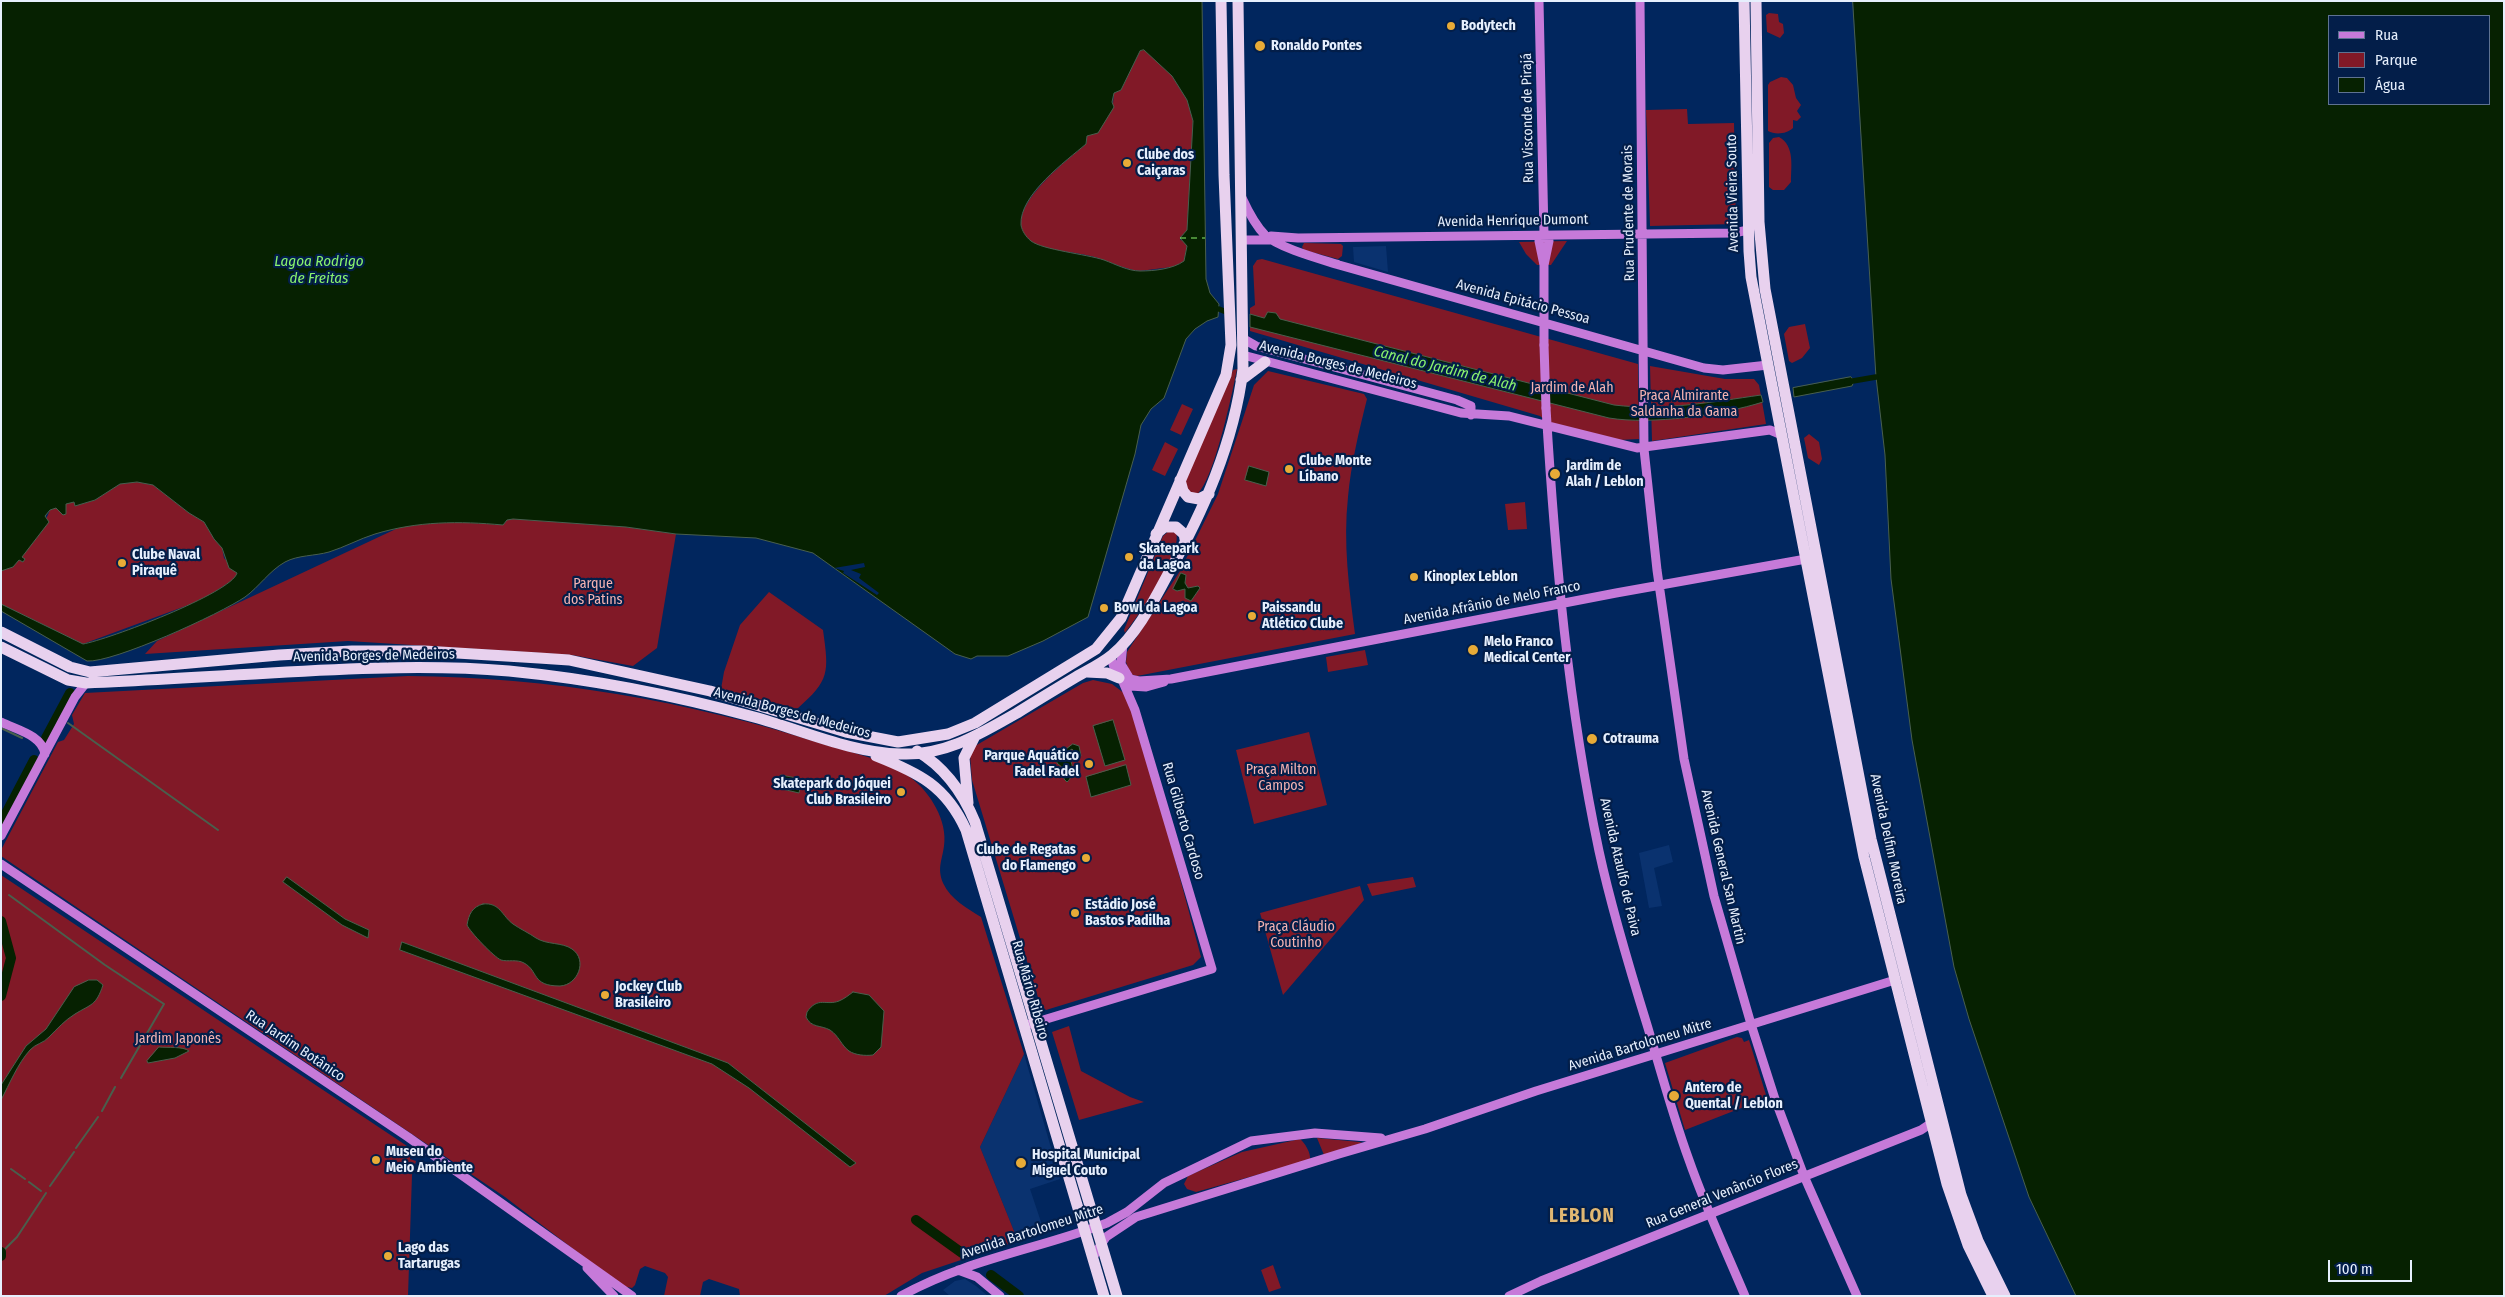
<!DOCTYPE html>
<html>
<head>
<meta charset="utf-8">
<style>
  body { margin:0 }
  #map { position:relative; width:2505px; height:1297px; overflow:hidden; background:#01265e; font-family:"Fira Sans Condensed",sans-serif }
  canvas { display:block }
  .frame { position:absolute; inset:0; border:2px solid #e6effd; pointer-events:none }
  .legend { position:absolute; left:2328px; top:15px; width:162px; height:90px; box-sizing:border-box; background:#031e49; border:1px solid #5e7291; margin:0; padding:6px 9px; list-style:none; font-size:15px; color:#e6effd }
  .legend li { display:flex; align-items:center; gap:10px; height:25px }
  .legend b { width:25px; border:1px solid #5e7291 }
  .scale { position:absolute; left:2328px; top:1260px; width:84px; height:22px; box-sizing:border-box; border:2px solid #e6effd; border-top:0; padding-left:6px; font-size:15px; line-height:18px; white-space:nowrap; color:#e6effd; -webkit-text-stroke:4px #031e49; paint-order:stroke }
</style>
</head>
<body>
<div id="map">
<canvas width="2505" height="1297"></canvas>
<div class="frame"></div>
<ul class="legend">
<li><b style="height:6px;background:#c67ad9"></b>Rua</li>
<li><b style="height:14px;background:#811927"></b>Parque</li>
<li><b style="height:14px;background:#062101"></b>Água</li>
</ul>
<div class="scale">100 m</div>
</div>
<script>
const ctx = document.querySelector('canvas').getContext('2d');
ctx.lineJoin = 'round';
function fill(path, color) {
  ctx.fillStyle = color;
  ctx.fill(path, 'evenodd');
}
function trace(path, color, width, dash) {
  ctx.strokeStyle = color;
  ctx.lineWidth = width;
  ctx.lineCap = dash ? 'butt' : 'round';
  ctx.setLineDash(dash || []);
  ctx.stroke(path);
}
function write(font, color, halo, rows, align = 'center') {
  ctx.font = font + ' "Fira Sans Condensed",sans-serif';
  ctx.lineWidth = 4.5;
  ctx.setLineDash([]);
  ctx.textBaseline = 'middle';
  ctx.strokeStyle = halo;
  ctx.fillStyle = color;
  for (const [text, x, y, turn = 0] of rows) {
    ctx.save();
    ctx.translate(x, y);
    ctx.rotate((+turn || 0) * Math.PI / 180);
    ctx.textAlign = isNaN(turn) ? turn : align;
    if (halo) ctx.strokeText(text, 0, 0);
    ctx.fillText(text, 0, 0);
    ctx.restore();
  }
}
const built = new Path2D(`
  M1386,246L1388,272L1354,262L1353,247Z
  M1669,845L1673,862L1654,868L1662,906L1649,908L1639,853Z
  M1024,1054L1060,1179L1030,1189L1044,1231L1018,1241L980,1147Z
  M965,1279L976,1286L988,1296H950L943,1290L955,1281Z`);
const green = new Path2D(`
  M1769,13L1778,14L1779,22L1783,24L1784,33L1780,38L1767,32L1766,15Z
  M1144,49L1172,76L1187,100L1193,121L1187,230L1185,235L1181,236L1180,240L1185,241L1187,246L1184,261C1176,267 1172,267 1163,268C1153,269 1142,272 1133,270C1117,266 1102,258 1086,255C1069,251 1044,251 1031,241C995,214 1068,160 1086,144L1087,136L1113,104L1114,93L1121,90L1140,51Z
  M1781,77L1787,78L1793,85L1796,98L1801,105L1797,111L1801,117L1797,121L1793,120V128C1787,134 1775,135 1768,131V85L1770,82Z
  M1687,109L1688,124L1734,123L1736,224L1650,226L1646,110Z
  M1779,137C1795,146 1791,166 1791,182L1784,190H1773L1769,187V143L1773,138Z
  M1567,241L1551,265H1537L1526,254L1519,242Z
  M1304,243L1341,244L1343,246L1342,256L1338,259L1304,250L1302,247Z
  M1262,259L1638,364L1639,439L1618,440L1551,425L1540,416L1250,331V308L1255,305L1253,266L1257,260Z
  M1805,324L1810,348L1802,358L1792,363L1789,361L1784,334L1789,327Z
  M1650,366L1725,379H1754L1759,385L1766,424L1652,441Z
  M1237,369C1233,390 1212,491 1194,496L1183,484L1233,370Z
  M1268,371L1364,394L1367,399C1359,431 1351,464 1348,497C1343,543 1349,588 1355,634L1137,676L1130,674L1126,662L1127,652L1180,571L1218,494L1254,385Z
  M1182,404L1193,409L1181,435L1170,430Z
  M1809,434L1819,442L1822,459L1819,465L1808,458L1804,438Z
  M1165,442L1178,449L1165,476L1152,470Z
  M137,482L153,485L189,513L204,522L214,539L222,548L224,558L237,573L236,578L202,600L83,644L1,604V571L19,560L23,562L21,557L40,533L50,510L56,508L63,515L65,504L74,502L75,506L95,500L120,484Z
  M1525,502L1527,529L1508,530L1505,504Z
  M513,519L626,527L676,534L657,648L633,666L572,655L348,641L145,654L157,641L398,528C431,518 468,522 503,525L507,520Z
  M1169,531L1176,533C1183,553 1138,616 1125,633L1124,630L1163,536Z
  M769,592L823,630C829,673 830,680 797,709L721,689L724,672L740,625Z
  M1365,650L1368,665L1328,672L1326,657Z
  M408,676C549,677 689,701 823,744C852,753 886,759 911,778C930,792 948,821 944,846C942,861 937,868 943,883C951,900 967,908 981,917L1024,1054L980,1147L1018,1241L922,1273L884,1296H740L739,1289L709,1279L703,1282L700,1296H664L668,1277L665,1273L645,1266L640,1269L635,1285L632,1288L622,1286L505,1197L1,856V850L58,742L64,740L74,724L72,715L85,693Z
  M1093,680L1112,684L1129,697L1166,826L1201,957L1193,965L1046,1010L1040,1004L972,780L970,755L975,746L1083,683Z
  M1309,732L1327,805L1254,824L1236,750Z
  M1,875L410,1148V1159L416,1161L412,1175L408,1296H1Z
  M1413,877L1416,887L1372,896L1367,884Z
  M1360,886L1364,900L1283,995L1260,913Z
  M1069,1026L1081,1071L1130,1097L1144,1102L1079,1120L1052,1032Z
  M1737,1037L1742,1038L1744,1042L1749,1040L1767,1098L1685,1130L1665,1063Z
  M1317,1138L1360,1142L1362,1143L1324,1155Z
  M1300,1139C1305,1143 1311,1153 1310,1160L1196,1192L1187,1189L1184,1184L1188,1176L1242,1152Z
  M1273,1265L1281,1288L1269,1292L1261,1270Z`);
const water = new Path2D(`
  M1,1H1202L1206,279L1210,293L1219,304L1218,317L1207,321L1195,329L1186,339L1164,398L1151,409L1141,425L1135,454L1088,617L1043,641L1008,656H977L971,659L955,654L813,553L756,538L676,534L626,527L513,519L507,520L503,525C459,521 418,521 375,534C359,539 345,547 329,552C315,556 298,555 285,562C269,571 259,587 245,597C220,614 113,663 87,661L1,611V604L83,644C107,640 232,593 237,573L229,568L222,548L214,539L204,522L189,513L153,485L137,482L120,484L95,500L75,506L74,502L66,504V514L63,515L56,508L50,510L45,516L49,522L22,557L25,559L23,562L19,560L13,567L1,571ZM1144,50L1172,76L1187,100L1193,121L1187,230L1180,238L1187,246L1184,261C1173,269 1154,271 1140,271C1128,271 1115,264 1104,260C1086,254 1043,250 1031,241C1026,237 1022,231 1021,225C1019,195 1066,161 1086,144L1087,136L1098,133L1114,107L1112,102L1114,93L1121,90L1140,51Z
  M1853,1H2504V1296H2076L2029,1197L1969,1019L1954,967L1912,740L1891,579L1885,455L1876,377ZM2329,16H2489V104H2329Z
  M1268,312L1276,313L1280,319L1614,405C1664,411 1712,402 1761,395L1763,402C1722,415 1651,425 1609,418L1250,327V314L1264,318Z
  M1851,377L1854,381L1852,386L1794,397L1793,388Z
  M1249,466L1269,472L1266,486L1245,480Z
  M1181,573L1186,575L1185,583L1188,588L1198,586L1200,588L1191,601L1185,598V589L1177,591L1173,589Z
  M1113,720L1125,760L1105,766L1093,726Z
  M1073,744L1079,746L1081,756H1077L1072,749L1066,753C1074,763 1075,775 1067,782L1064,779V769L1057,763L1056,757Z
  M1126,765L1131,785L1091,797L1086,777Z
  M781,775L802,779L799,793L778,788Z
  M287,877L345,919L369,930L368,938L342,925L283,882Z
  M483,904C500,902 502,916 513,924C520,929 529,933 536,938C547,945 562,942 572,949C588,960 578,985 560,986C531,986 539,971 524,963C517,959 508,962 501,960C494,957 470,932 467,925C469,914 472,907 483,904Z
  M402,942L728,1063L856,1163L850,1167L749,1088L712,1064L400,950Z
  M89,980H97L103,985C96,1006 91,1004 75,1014C65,1020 57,1029 49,1037C44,1043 35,1044 30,1050C18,1063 9,1085 1,1100V1085L26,1046L46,1029L74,987Z
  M853,992L869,995L884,1011L881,1047L873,1055C865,1056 855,1055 849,1051C841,1045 839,1036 830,1030C821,1025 811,1028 806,1017L807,1012C818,996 826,1006 839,1001C844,999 849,995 853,992Z
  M159,1047C167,1048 183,1046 189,1051L175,1058L148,1063L147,1061Z`);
const pier = new Path2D(`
  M864,563L865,567L851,570L861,574L859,578L879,593L877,595L843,573L844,571L834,568Z`);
const stream = new Path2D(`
  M68,723L218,830
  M1,728L22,738
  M9,895L105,965L164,1004L121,1078
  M102,1111L115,1087
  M76,1148L98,1117
  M11,1169L25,1179
  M29,1182L41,1191
  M50,1186L74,1152
  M1,1253L17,1237L46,1193`);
const canal = new Path2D(`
  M1219,309L1231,314
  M1847,382L1876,377`);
const river = new Path2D(`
  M46,738L70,693
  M1,823L34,760
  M1,921L11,958L1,996
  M916,1220L962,1253
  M1,1252V1256
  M991,1275L1019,1296`);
const ferry = new Path2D(`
  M1180,238H1205`);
const secondary = new Path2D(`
  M1539,1L1544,235L1549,241L1544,265
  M1640,1L1644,449L1657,570L1684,759L1714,896L1751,1024L1775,1099L1804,1176L1857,1296
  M1242,198C1248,211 1255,225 1265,235C1279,248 1320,259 1339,265L1704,368L1723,370L1768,365
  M1544,235L1539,241L1544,265V345
  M1271,236L1298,238L1734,233L1748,230L1753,226
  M1241,240H1272
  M1242,338L1256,346L1457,400L1471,406V415
  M1243,355L1461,413L1509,416L1637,448L1770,430L1782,435
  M1546,408C1555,557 1568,705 1599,851C1612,911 1630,970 1648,1028C1661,1072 1673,1116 1689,1160C1705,1206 1726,1251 1745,1296
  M1123,644L1121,664L1130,679L1139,681L1171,679L1616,593L1806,559L1811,556
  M1111,656L1114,668L1120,679
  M1130,686L1146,687L1164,682
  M1,722C17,730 42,735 45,754
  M1,836L75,697L86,683
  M1,864L408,1137L632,1296
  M1030,1024L1212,969L1135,710L1123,682
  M1093,1257L1106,1237L1136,1217L1339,1154L1425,1129L1536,1091L1895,980
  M587,1268L614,1296
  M958,1270L977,1277L1000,1296
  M901,1296C965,1260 1038,1249 1107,1223L1127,1212L1164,1183L1251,1141L1315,1133L1381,1138
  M1509,1296L1541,1281L1921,1130L1936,1120`);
const highway = new Path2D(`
  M1744,1L1749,251L1751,277L1768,365L1864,857L1947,1184L1968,1245L1993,1296
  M1756,1L1759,222L1765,289L1871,839L1961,1195L1978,1241L2005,1296
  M1241,380L1265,362
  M1180,480L1183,491L1188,497L1199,499L1209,494
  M1156,534L1164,527H1176L1184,534L1186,544
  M1,632L70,667L90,672L279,655L352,651H424L539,658L569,660L710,691L846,732L898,742L948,734L975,723L1096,649L1121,618L1226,375L1231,345L1224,175L1221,1
  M1,647L68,680L86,683C153,680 220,676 287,672C361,668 435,665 509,671C591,679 674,695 754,717C802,730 851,753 901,754C945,756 980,734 1017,713C1036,701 1056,689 1076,677C1088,670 1101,664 1112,655C1136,635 1152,604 1167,576C1203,512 1234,443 1243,369L1238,1
  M1087,672L1107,673L1119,678
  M917,751C946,768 963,793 975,822L1117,1296
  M876,756C919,773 946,786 966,830L1104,1296
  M968,803L964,758L974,738`);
const secondaryBridge = new Path2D(`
  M1544,345L1546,408`);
const markers = [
  [1451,26,5,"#e8ab37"],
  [1260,46,6,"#e8ab37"],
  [1127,163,5,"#e8ab37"],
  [1289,469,5,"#e8ab37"],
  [1555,474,6,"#e8ab37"],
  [1129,557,5,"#e8ab37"],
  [122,563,5,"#e8ab37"],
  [1414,577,5,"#e8ab37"],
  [1104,608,5,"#e8ab37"],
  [1252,616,5,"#e8ab37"],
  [1473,650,6,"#e8ab37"],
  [1592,739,6,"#e8ab37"],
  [1089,764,5,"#e8ab37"],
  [901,792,5,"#e8ab37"],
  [1086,858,5,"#e8ab37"],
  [1075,913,5,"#e8ab37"],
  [605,995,5,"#e8ab37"],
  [1674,1096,6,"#e8ab37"],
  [376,1160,5,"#e8ab37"],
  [1021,1163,6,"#e8ab37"],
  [388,1256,5,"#e8ab37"]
];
const poiNames = [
  ["Bodytech",1461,26],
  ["Ronaldo Pontes",1271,46],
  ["Clube dos",1137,155],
  ["Caiçaras",1137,171],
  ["Clube Monte",1299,461],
  ["Líbano",1299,477],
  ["Jardim de",1566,466],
  ["Alah / Leblon",1566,482],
  ["Skatepark",1139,549],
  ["da Lagoa",1139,565],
  ["Clube Naval",132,555],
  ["Piraquê",132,571],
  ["Kinoplex Leblon",1424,577],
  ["Bowl da Lagoa",1114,608],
  ["Paissandu",1262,608],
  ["Atlético Clube",1262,624],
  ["Melo Franco",1484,642],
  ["Medical Center",1484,658],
  ["Cotrauma",1603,739],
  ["Parque Aquático",1079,756,"right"],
  ["Fadel Fadel",1079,772,"right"],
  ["Skatepark do Jóquei",891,784,"right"],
  ["Club Brasileiro",891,800,"right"],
  ["Clube de Regatas",1076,850,"right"],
  ["do Flamengo",1076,866,"right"],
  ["Estádio José",1085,905],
  ["Bastos Padilha",1085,921],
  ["Jockey Club",615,987],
  ["Brasileiro",615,1003],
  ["Antero de",1685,1088],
  ["Quental / Leblon",1685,1104],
  ["Museu do",386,1152],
  ["Meio Ambiente",386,1168],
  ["Hospital Municipal",1032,1155],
  ["Miguel Couto",1032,1171],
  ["Lago das",398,1248],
  ["Tartarugas",398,1264]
];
const streetNames = [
  ["Rua Visconde de Pirajá",1528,118,-91],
  ["Avenida Vieira Souto",1733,193,-91],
  ["Rua Prudente de Morais",1629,213,-91],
  ["Avenida Henrique Dumont",1513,221,-1],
  ["Avenida Epitácio Pessoa",1523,302,15],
  ["Avenida Borges de Medeiros",1338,365,14],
  ["Avenida Afrânio de Melo Franco",1492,603,-11],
  ["Avenida Borges de Medeiros",374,656,-1],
  ["Avenida Borges de Medeiros",792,713,15],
  ["Rua Gilberto Cardoso",1183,821,74],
  ["Avenida Delfim Moreira",1888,839,78],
  ["Avenida Ataulfo de Paiva",1620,867,77],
  ["Avenida General San Martin",1723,867,77],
  ["Rua Mário Ribeiro",1030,990,74],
  ["Avenida Bartolomeu Mitre",1640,1045,-17],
  ["Rua Jardim Botânico",295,1046,34],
  ["Rua General Venâncio Flores",1722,1194,-22],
  ["Avenida Bartolomeu Mitre",1032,1232,-18]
];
const parkNames = [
  ["Jardim de Alah",1572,388],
  ["Praça Almirante",1684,396],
  ["Saldanha da Gama",1684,412],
  ["Parque",593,584],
  ["dos Patins",593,600],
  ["Praça Milton",1281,770],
  ["Campos",1281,786],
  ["Praça Cláudio",1296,927],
  ["Coutinho",1296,943],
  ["Jardim Japonês",178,1039]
];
const waterNames = [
  ["Lagoa Rodrigo",319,262],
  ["de Freitas",319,279],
  ["Canal do Jardim de Alah",1445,369,14]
];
const districtNames = [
  ["LEBLON",1582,1217]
];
fill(built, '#0a326f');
fill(green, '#811927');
fill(water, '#062101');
trace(water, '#495f4d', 1);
fill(pier, '#01265e');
trace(stream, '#495f4d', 2);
trace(canal, '#062101', 5.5);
trace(river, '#062101', 10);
trace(ferry, '#8af36d', 1, [6, 5]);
trace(secondary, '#c67ad9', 9);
trace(highway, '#e8d1ee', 11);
trace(secondaryBridge, '#c67ad9', 9);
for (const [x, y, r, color] of markers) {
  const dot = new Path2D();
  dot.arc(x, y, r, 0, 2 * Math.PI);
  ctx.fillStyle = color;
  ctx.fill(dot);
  trace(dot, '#031e49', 2);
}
write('bold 14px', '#e6effd', '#031e49', poiNames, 'left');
write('14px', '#e6effd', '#031e49', streetNames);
write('14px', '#f5b2b1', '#031e49', parkNames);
write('italic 15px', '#8af36d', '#031e49', waterNames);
ctx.letterSpacing = '1px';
write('bold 19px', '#e1b772', '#031e49', districtNames);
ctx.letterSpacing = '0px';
</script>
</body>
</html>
